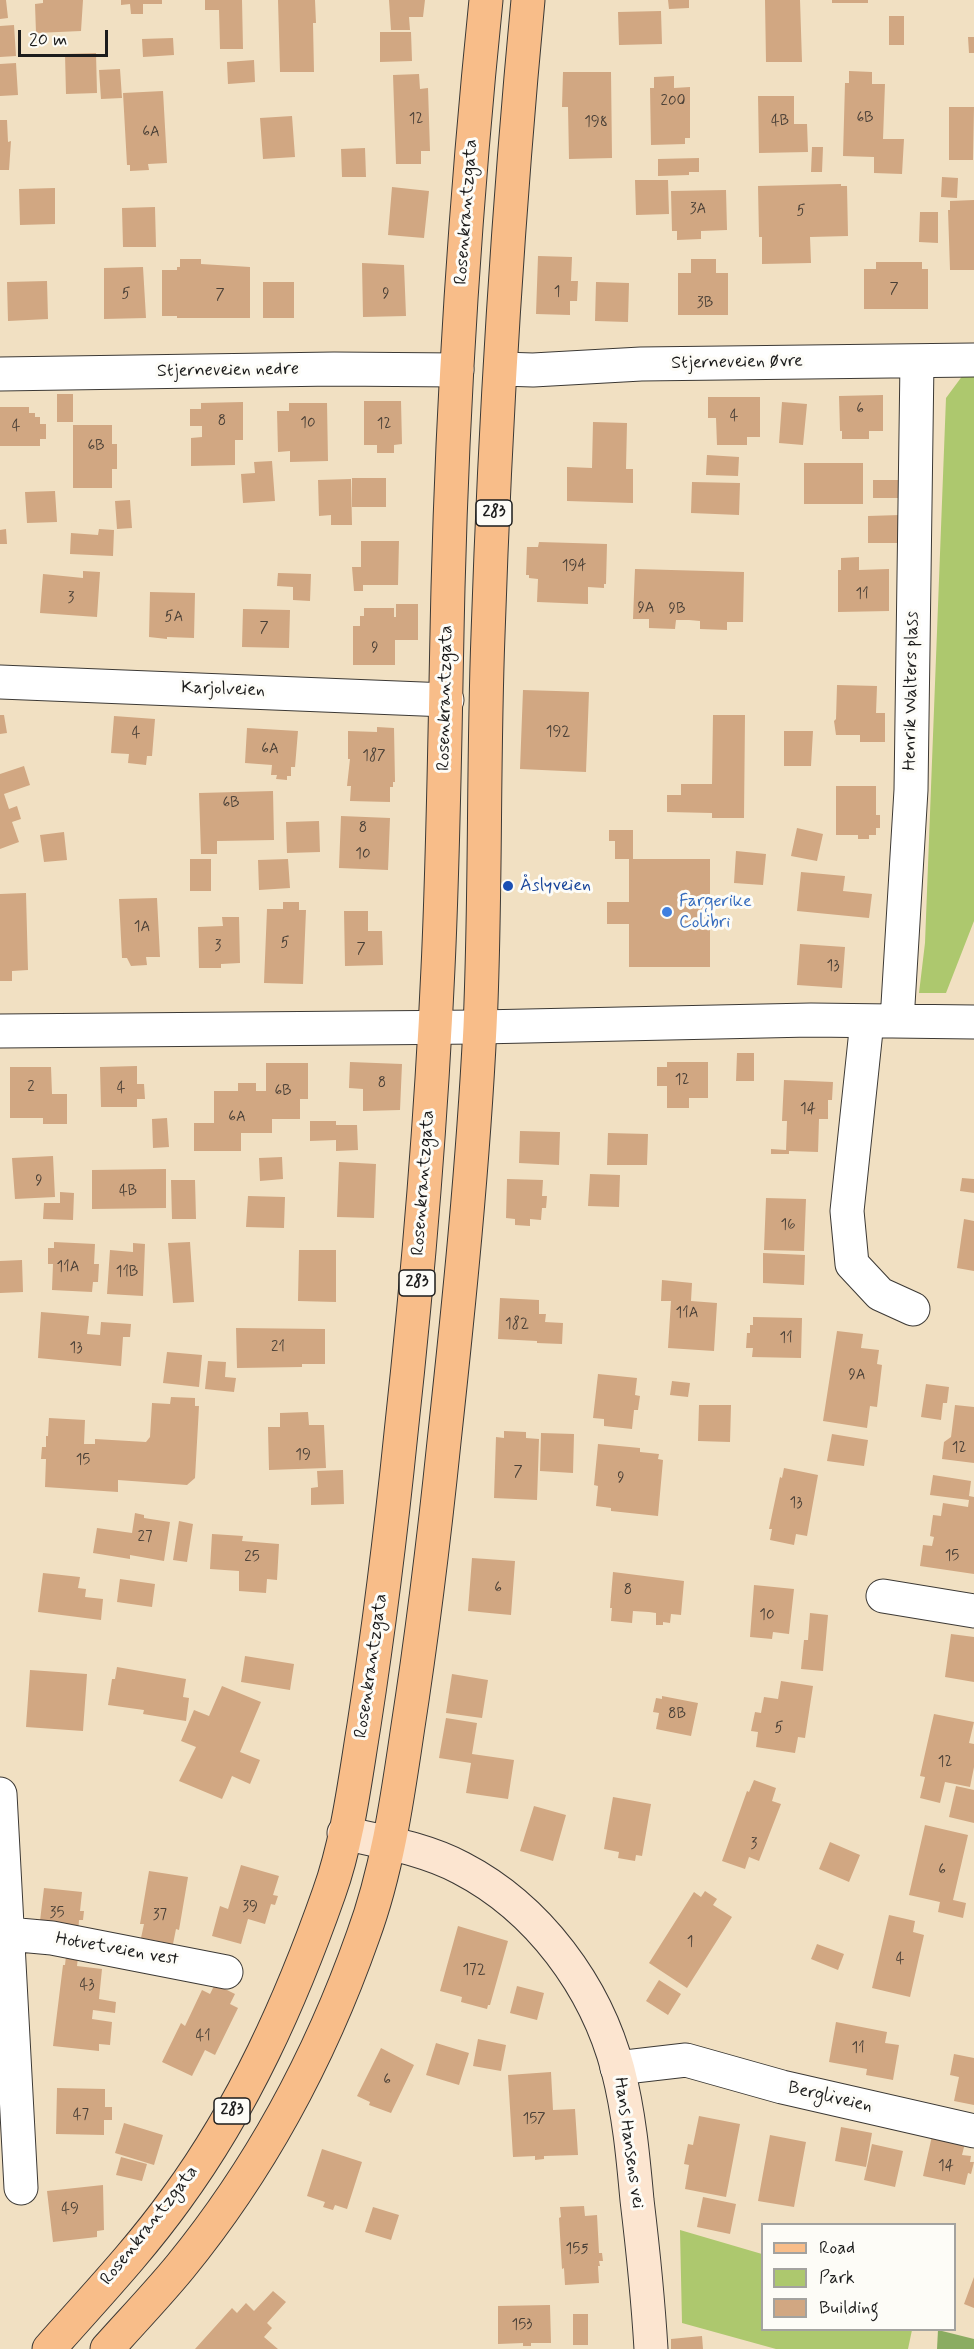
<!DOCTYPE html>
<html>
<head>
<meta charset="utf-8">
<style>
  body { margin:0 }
  #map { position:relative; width:974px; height:2349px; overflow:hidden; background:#f1e0c2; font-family:Mynerve,sans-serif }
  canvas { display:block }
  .legend { position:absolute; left:761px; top:2223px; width:195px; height:108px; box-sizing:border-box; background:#fdfcf7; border:2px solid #a3a29f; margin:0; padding:8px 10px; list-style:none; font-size:18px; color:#1c1c1c }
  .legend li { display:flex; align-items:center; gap:12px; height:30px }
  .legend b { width:30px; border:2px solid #a3a29f }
  .scale { position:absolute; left:18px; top:30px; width:90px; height:27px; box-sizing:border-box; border:3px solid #1c1c1c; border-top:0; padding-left:8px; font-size:18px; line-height:21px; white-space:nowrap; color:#1c1c1c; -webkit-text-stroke:4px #fdfcf7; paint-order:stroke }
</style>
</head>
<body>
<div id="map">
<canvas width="974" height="2349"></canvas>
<ul class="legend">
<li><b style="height:8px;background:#f8bd89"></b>Road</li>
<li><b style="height:16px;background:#adc86e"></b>Park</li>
<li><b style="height:16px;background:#d1a782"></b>Building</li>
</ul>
<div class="scale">20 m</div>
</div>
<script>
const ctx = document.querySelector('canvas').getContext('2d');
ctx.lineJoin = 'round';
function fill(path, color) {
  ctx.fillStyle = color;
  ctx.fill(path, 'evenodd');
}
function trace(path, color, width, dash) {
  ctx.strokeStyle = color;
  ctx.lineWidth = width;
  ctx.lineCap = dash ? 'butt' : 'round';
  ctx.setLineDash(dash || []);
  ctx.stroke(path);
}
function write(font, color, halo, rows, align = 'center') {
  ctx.font = font + ' Mynerve,sans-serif';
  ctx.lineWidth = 6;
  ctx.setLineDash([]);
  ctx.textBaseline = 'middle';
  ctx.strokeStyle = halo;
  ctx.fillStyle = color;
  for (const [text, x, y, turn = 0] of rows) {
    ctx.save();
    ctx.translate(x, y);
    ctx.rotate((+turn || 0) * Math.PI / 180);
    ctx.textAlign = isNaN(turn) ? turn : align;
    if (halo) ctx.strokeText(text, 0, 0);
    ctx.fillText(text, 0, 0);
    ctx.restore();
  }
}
const green = new Path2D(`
  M963,375H974V921L946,993H919L925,943L946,398Z
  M680,2230L762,2254V2330H912L908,2349H776L682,2323Z`);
const forest = new Path2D(`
  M938,2330L974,2339V2349H937Z`);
const building = new Path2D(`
  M0,0H6L8,18L0,19Z
  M43,0H83L81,31L36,33L35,4L43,3Z
  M121,0H162V4H143V14H131L130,4L121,5Z
  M205,0H242L243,49H220L219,10H205Z
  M278,0H315L316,23H313L314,72H280Z
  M389,0H425L423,17H409L410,30H391Z
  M668,0H689V8L669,9Z
  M765,0H800L802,62H766Z
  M832,0H868V3H832Z
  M661,11L662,44L619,45L618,12Z
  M889,16H904V45H889Z
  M14,25L16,56L0,57V26Z
  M380,32H411L412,61L380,62Z
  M968,37H974V53H969Z
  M173,38L174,55L143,57L142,39Z
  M96,53L97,93L66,94L65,54Z
  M254,60L255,82L228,84L227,62Z
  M16,63L18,95L0,96V64Z
  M120,69L122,98L101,99L99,70Z
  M849,71L872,72V84H885L883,139H904L902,174L874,173V157L843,156L845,83H849Z
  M563,72H611L612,158L569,159L568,107H562Z
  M419,74L420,89L428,88L430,151H421V164H396L393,75Z
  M674,76V88L690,87V138H685V144L651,145L650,88H654V77Z
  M163,91L167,163L148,164L149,170L130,171V165H127L123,93Z
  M758,96H794V124H807L808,152L759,153Z
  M949,107H974L973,160H949Z
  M292,116L295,157L263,159L260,118Z
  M0,120H7L8,142L11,141L9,170H0Z
  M812,147H823L822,172H811Z
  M365,148L366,177H342L341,149Z
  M699,158V172H689V175L658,176V159Z
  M942,177L958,178L957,198L941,197Z
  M635,180H668L669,214L636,215Z
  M841,184V186H847L848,236L810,237L811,263L762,264V237H759L758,186Z
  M392,187L429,191L424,238L388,235Z
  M55,188V224L20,225L19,189Z
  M726,190L727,230L701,231V239L677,240V231H672L671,191Z
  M974,200V270H950L948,210H950V201Z
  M155,207L156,247H123L122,208Z
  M920,212H938V243L919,242Z
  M538,256L572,257L571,281H578L577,301H570V315L536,314Z
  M180,259H201V264L250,267V318H177V316H162V270H177V267H180Z
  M691,259H716V273H728V315H678V273H691Z
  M876,262H922V269H928V309H864V269H876Z
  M362,263L404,265L406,316L363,317Z
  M143,267L146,318L104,319V268Z
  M47,281L48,319L8,321L7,282Z
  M263,282H294V318H263Z
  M596,282L629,283L628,322L595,321Z
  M57,394H73V422H57Z
  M883,395V431H869V439H842V431H840L839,396Z
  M708,397H760V437H747V445H717L716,418H708Z
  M364,401H401L402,444L394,445V453H377V445H364Z
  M243,402V440H235V465L191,466V438L202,437V426H190V409H201V403Z
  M782,402L807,404L803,445L779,443Z
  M289,403H327L328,461L290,462V451L278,452L277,411H289Z
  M0,407H29V413H35V417H40V424H46V439H40V446H0Z
  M593,422L627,423L626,469H633V503L567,501V467L592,468Z
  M73,425H112V444H117V469H112V488H73Z
  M707,455L739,457L738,476L706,475Z
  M272,461L275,501L243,503L241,474L255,473L254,462Z
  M804,463H863V504H804Z
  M352,478H386V507H352Z
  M351,479L352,525H331V515L319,516L318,480Z
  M873,480H899V498H873Z
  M692,482L740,483L739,515L691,513Z
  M55,491L57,522L27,523L25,492Z
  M130,500L132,528L117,529L115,501Z
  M900,515V543H868V516Z
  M6,529L7,544H0V530Z
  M99,529L114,530L113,556L70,554L71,533L98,535Z
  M361,541H399L398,585H363V591H354L352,567H361Z
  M539,542L607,544L606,584H604V588L588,587V604L537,602L538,579L529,578V575H526L527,547H538Z
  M859,557V570L889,569V611L838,612V570H841V558Z
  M635,569L744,572L743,622H727V630L700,629V621L689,620H676L675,629L649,628V619H633Z
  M83,571L100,572L97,617L40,613L43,574L83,578Z
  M278,573L311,574L310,601L293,600V587L277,586Z
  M150,592L195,593L194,638L167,637V639L149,637Z
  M396,604H418V640H395V665H353V626H360V616H364V608H394V617H396Z
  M243,609L290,610L289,648L242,647Z
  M837,685L877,686L876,713H885V742H860V735H836L834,721L836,719Z
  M523,690L589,692L586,772L520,769Z
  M0,715H4L7,733L0,734Z
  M713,715H745L744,818H712V813L667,812V795H681V784H712Z
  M114,716L155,719L152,756H147L146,765L128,763L129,754L111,753Z
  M377,727L394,728L395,782H393V787H390V802L350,801L351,786H347L350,759H348V731L377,732Z
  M247,728L298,731L295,767H291V776H287V780L276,779L277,775H271L272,765L245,763Z
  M784,731H813L811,766H784Z
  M24,766L30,785L4,794L9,809L17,806L21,819L12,822L19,842L0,849V774Z
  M836,786H876V815H880V828H876V835H869V839H858V835H836Z
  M273,791L274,840L217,841V854H201L199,793Z
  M341,816L390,818L388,870L339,868Z
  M319,821L320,852L287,853L286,822Z
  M797,828L823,834L817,861L791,856Z
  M609,830H633V859H710V967H629V924H607V902H629V859H615V841H609Z
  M64,832L67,860L44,862L40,835Z
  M736,851L766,854L763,885L734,883Z
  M190,859H211V891H190Z
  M288,859L290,888L259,890L258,860Z
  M801,872L845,876L843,891L872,894L869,918L797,911Z
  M26,893L28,970L12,971V981H0V894Z
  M157,898L160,957H146L147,965L131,966L127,958H122L119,899Z
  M283,902H299V910H306L303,984L264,983L267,909H283Z
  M344,911H368V931H382L383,965L345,966Z
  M222,917H239L240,963L221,964V968H199L198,927L223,926Z
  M800,944L845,947L842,988L797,985Z
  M737,1053H754V1081H736Z
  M350,1062L402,1064L400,1110L363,1111V1089L349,1088Z
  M667,1062H708V1098H689V1108H667V1086H657V1067H667Z
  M266,1063H308V1099H300V1119H272V1133H241V1151H194V1123H214V1091H238V1083H256V1091H266Z
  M137,1066V1084H144L145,1099H137V1107H101L100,1067Z
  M10,1067H51L52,1094H67V1124H43V1118H10Z
  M784,1080L833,1082L832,1100H828V1119H819L818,1152L789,1151V1154H771V1149L786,1150L787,1121H782Z
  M167,1118L169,1147L153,1148L152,1119Z
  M310,1121H336V1125H357L358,1150L336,1151V1140L310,1141Z
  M520,1131L560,1132L559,1165L519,1163Z
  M608,1133L648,1134L647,1165H607Z
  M53,1156L55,1197L15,1199L12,1158Z
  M282,1157L283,1179L260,1181L259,1158Z
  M339,1162L376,1164L374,1218L337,1217Z
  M166,1169V1208L92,1209V1170Z
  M590,1174L620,1175L619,1207L588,1206Z
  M962,1178L974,1179V1193L960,1191Z
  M507,1179L543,1180L542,1196H547L546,1208H542L541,1220L530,1219V1226L515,1225V1219L506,1218Z
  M171,1180H195L196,1219H172Z
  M60,1192L74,1193L73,1220L43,1219L44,1203H60Z
  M248,1196L285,1197L284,1228L246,1227Z
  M766,1198L806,1199L804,1251L764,1250Z
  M964,1219L974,1221V1271L957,1268Z
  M54,1242L95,1244L94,1264H99L98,1282H93L92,1292L52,1290L53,1264H48V1248H54Z
  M190,1242L194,1302L173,1303L168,1243Z
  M133,1243L145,1244L143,1296L107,1294L110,1250L133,1252Z
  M299,1250H336V1302L298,1301Z
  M763,1253L805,1255L804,1285L763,1283Z
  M22,1260L23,1292L0,1293V1261Z
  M662,1280L692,1283L691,1301L717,1303L714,1351L668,1348L671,1301H661Z
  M500,1298L539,1300V1314H546L545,1322L563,1323L562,1344L537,1343V1341L498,1339Z
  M41,1312L89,1316L87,1334L100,1335L101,1322L131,1324L130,1337H123L121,1366L38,1358Z
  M753,1317L802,1318L801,1358L752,1357L753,1348H746L747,1333H750V1325H753Z
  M236,1328L325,1329V1364H302V1367L237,1368Z
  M837,1331L863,1334L861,1348L879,1350L877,1364L882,1365L877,1407L870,1406L867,1428L823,1421Z
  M167,1352L202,1355L199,1387L163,1383Z
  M208,1361L226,1362L225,1377L236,1378L234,1392L205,1389Z
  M598,1374L637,1378L635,1395L640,1396L638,1410H634L632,1429L604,1426V1419L593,1418Z
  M672,1381L690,1383L688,1397L670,1395Z
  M926,1384L949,1387L947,1403H943L941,1420L921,1417Z
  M171,1397L195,1398V1406H199L195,1478L187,1485L118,1480V1492L45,1487L46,1459H41L42,1447H46V1436H48L49,1418L85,1420L84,1444H95V1439L146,1442L150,1437L152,1403L170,1404Z
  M699,1405H731L730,1442L698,1441Z
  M955,1405L974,1407V1463L942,1459L944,1442L951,1437Z
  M308,1412L309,1425H324L326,1468L269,1470L268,1427H280V1413Z
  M504,1431L526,1432V1438L539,1439L537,1500L494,1498L496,1437L504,1438Z
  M541,1433L574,1434L573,1473L540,1471Z
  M832,1434L868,1440L864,1466L827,1461Z
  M598,1444L640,1448V1452L659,1454L658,1459L663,1460L658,1516L611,1511V1508L596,1506L598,1486L594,1485Z
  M784,1468L818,1475L807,1536L796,1534L794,1545L770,1540L772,1529H769L780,1477L782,1478Z
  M343,1470L344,1504L311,1505V1488L318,1487L317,1471Z
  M933,1475L971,1481L969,1496L974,1497V1574L920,1566L923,1545L932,1546L934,1537L930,1536L933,1515L941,1516L943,1503L968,1507L969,1500L930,1495Z
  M135,1513L144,1515V1518L170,1522L164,1561L130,1555V1559L93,1553L97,1528L132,1533Z
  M179,1521L193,1524L187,1562L173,1560Z
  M212,1534L243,1536L242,1541L279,1544L277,1580L267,1579L266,1593L239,1591V1571L210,1569Z
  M472,1558L515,1561L511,1615L468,1611Z
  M613,1572L684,1581L681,1615L671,1614L670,1623L663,1622V1625H656V1613L649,1612L633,1611L632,1623L611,1621L612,1608H610Z
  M43,1573L80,1577L78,1588L86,1589L85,1597L103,1599L101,1620L38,1612Z
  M120,1579L155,1584L152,1607L117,1602Z
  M754,1585L794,1589L789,1634L773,1632L772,1639L750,1637Z
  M810,1613L828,1615L823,1671L801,1669L804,1640H808Z
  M951,1634L974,1637V1682L945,1677Z
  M245,1656L294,1664L290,1690L241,1682Z
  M117,1667L186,1679L183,1697L189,1698L186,1721L143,1714L144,1710L108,1705L112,1679H115Z
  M30,1670L87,1674L83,1731L26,1727Z
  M452,1674L488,1680L482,1718L446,1713Z
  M781,1681L813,1686L805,1738L798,1737L795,1753L756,1747L758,1732L751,1731L755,1712L761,1713L764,1697L778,1699Z
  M222,1686L261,1702L240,1752L260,1760L250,1784L232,1776L222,1799L179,1781L196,1747L181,1741L194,1710L209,1716Z
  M662,1696L698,1703L691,1736L656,1729L659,1713L653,1712L656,1698L662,1699Z
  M934,1714L974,1722L969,1743L974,1744V1767L970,1787L945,1782L940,1803L920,1798L925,1777L920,1776Z
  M446,1718L477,1723L472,1754L514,1760L508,1799L466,1793L471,1763L439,1758Z
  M754,1780L776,1788L772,1801L781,1804L759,1861L749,1857L745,1869L722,1861L747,1791L749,1792Z
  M956,1786L974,1790V1823L949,1817Z
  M613,1797L651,1804L642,1856L636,1855L635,1861L618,1858L619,1852L604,1849Z
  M534,1806L566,1815L553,1861L520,1851Z
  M925,1825L968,1835L953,1900L966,1903L963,1918L938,1912L940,1902L909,1895Z
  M830,1842L860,1855L849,1882L819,1869Z
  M241,1865L279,1876L273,1895L278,1896L275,1905L271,1904L265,1924L248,1919L241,1944L212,1936L220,1906L228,1909Z
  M149,1871L188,1877L179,1930L176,1929L173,1944L141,1938L144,1924H140Z
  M44,1888L82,1892L80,1911H84L83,1920H79L78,1934L39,1929Z
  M705,1891L717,1899L713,1905L732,1917L687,1988L649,1963L694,1892L701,1897Z
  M889,1915L915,1921L913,1932L924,1935L910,1997L872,1988Z
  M458,1926L508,1941L490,2005H488L487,2009L461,2002L462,1997L440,1991Z
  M817,1944L844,1954L838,1970L811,1959Z
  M66,1956L78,1957L77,1966L102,1969L99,1999L116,2002L115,2013L93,2010L92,2019L112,2022L110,2045L99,2044V2051L53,2046L63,1965H65Z
  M659,1980L681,1994L668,2015L646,2001Z
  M215,1984L235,1994L230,2004L238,2008L215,2055L205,2050L192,2076L162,2062L181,2023L185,2026L202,1990L210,1994Z
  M517,1986L544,1993L537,2020L510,2013Z
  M836,2022L887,2032L885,2043L899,2045L893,2080L866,2075L867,2069L829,2062Z
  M478,2039L506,2045L501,2071L473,2066Z
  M436,2043L469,2053L459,2085L426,2075Z
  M381,2048L414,2065L391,2113L369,2105L370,2102L357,2096Z
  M954,2054L974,2058V2105L954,2101L959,2077L950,2075Z
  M551,2072L553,2110L575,2109L578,2155L544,2156V2159L535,2160V2156L513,2157L508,2075Z
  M57,2088L105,2089V2107H112V2120H104V2135L56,2134Z
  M699,2116L740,2124L726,2197L685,2189L689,2165L684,2164L688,2144L693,2145Z
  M124,2123L163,2135L154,2165L115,2153Z
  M841,2127L872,2133L866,2167L835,2161Z
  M770,2135L806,2142L794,2207L758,2201Z
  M932,2136L965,2143L962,2155L971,2156L970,2162H974L971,2174L968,2173L965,2185L923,2176Z
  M872,2144L903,2151L895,2187L864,2180Z
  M322,2149L362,2162L347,2209L335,2205L333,2210L323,2207L325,2202L307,2196Z
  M121,2157L147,2164L142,2181L116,2175Z
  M103,2185L104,2230L97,2231V2237L53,2242L47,2191Z
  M703,2197L736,2204L730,2234L697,2227Z
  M584,2206L585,2216L597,2215L599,2253H602L603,2261H599L600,2266H598L599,2283L565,2285L564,2268L562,2269L559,2218L561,2217L560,2207Z
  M373,2207L399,2215L391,2240L365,2232Z
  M974,2277V2308L964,2304Z
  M273,2291L286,2302L267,2323L272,2328L264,2337L278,2349H195L232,2308L237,2313L246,2303L254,2311Z
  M550,2305L551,2343H531V2346H523V2343L498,2344V2306Z
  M573,2314H588V2345H573Z
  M702,2336L703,2349H671V2339Z`);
const street = new Path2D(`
  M501,369L533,370L641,364L974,360
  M0,374L334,369L457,370
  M0,682L447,700
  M867,1021L847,1211L852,1264L880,1294L913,1309
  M897,1021L911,790L917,361
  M0,1031L480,1027L811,1020L974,1022
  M883,1596L974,1611
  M0,1794L21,2188
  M8,1934L52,1938L226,1972
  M617,2068L686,2060L782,2087L974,2131`);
const secondary = new Path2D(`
  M344,1833C383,1842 426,1849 461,1868C538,1908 596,1986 618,2070C629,2113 633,2156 637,2200C643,2250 648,2299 651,2349`);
const primary = new Path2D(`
  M49,2349C92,2300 138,2252 176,2199C244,2106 291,2001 329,1893C348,1840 355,1780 364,1725C379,1628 391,1531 401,1433C418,1278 431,1123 438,968C444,841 445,714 448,588C453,391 466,195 486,0
  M107,2349C131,2322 157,2295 180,2267C260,2169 321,2055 363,1936C387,1871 397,1801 407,1733C422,1636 434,1539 444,1442C459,1304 473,1166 480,1027C486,897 483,766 488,635C495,423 508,211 528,0`);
const markers = [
  [508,886,6,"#1a4fb4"],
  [667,912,6,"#3f7fe0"]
];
const numberNames = [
  ["200",673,102],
  ["6B",865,119],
  ["12",416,120],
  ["4B",780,122],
  ["198",596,123],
  ["6A",151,133],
  ["3A",698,210],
  ["5",801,212],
  ["7",894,290],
  ["1",557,293],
  ["5",126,295],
  ["9",386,295],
  ["7",220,296],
  ["3B",705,304],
  ["6",860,410],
  ["4",734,417],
  ["8",222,422],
  ["10",308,424],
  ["12",384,425],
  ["4",16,427],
  ["6B",96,447],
  ["194",574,567],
  ["11",862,595],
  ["3",71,599],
  ["9A",646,609],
  ["9B",677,610],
  ["5A",174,618],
  ["7",264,629],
  ["9",375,649],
  ["192",558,733],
  ["4",136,734],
  ["6A",270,750],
  ["187",374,757],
  ["6B",231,804],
  ["8",363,829],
  ["10",363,855],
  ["1A",142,928],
  ["5",285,944],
  ["3",218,947],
  ["7",361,950],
  ["13",833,967],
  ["12",682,1081],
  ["8",382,1084],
  ["2",31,1088],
  ["4",121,1089],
  ["6B",283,1092],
  ["14",808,1110],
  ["6A",237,1118],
  ["9",39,1182],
  ["4B",128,1192],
  ["16",788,1226],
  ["11A",68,1268],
  ["11B",127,1273],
  ["11A",687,1314],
  ["182",517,1325],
  ["11",786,1339],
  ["21",278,1348],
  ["13",76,1349],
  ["9A",857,1376],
  ["12",959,1449],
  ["19",303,1456],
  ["15",83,1461],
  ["7",518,1473],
  ["9",621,1479],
  ["13",796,1504],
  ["27",145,1538],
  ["15",952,1557],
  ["25",252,1558],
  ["6",498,1589],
  ["8",628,1591],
  ["10",767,1616],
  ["8B",677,1715],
  ["5",779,1729],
  ["12",945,1763],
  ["3",754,1845],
  ["6",942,1871],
  ["39",250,1908],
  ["35",57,1914],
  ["37",160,1916],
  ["1",690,1943],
  ["4",900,1960],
  ["172",474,1971],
  ["43",87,1986],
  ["41",203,2037],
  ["11",858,2049],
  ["6",387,2081],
  ["47",81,2116],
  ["157",534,2120],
  ["14",946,2167],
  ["49",70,2210],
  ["155",577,2250],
  ["153",522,2326]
];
const shields = [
  [494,513,36],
  [417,1283,36],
  [232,2111,36]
];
const shieldNames = [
  ["283",494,513],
  ["283",417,1283],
  ["283",232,2111]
];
const streetNames = [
  ["Rosenkrantzgata",467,212,-86],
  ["Stjerneveien øvre",737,363,-1],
  ["Stjerneveien nedre",228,371,-1],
  ["Karjolveien",223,690,2],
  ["Henrik Walters plass",912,691,-89],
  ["Rosenkrantzgata",446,698,-89],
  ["Rosenkrantzgata",424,1183,-86],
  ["Rosenkrantzgata",372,1666,-82],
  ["Hotvetveien vest",117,1950,10],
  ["Bergliveien",830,2098,13],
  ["Hans Hansens vei",628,2143,82],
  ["Rosenkrantzgata",150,2226,-52]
];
const transitNames = [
  ["Åslyveien",520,886]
];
const shopNames = [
  ["Fargerike",679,902],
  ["Colibri",679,923]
];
fill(green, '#adc86e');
fill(forest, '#8aac61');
fill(building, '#d1a782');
trace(street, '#3c3935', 35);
trace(secondary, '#3c3935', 35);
trace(primary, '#3c3935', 35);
trace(street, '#fff', 33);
trace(secondary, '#fce5d0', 33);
trace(primary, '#f8bd89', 33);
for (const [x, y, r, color] of markers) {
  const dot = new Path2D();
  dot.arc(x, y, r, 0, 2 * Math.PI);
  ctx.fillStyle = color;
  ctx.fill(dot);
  trace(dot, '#fdfcf7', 2);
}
write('15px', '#493f36', null, numberNames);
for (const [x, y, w] of shields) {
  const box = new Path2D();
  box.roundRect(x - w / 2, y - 13, w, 26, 4.5);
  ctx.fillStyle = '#fdfcf7';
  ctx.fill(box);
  trace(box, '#1c1c1c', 1.5);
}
write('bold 16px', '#1c1c1c', null, shieldNames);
write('18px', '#1c1c1c', '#fdfcf7', streetNames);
write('18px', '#164399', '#fdfcf7', transitNames, 'left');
write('18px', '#366cbe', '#fdfcf7', shopNames, 'left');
</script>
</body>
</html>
